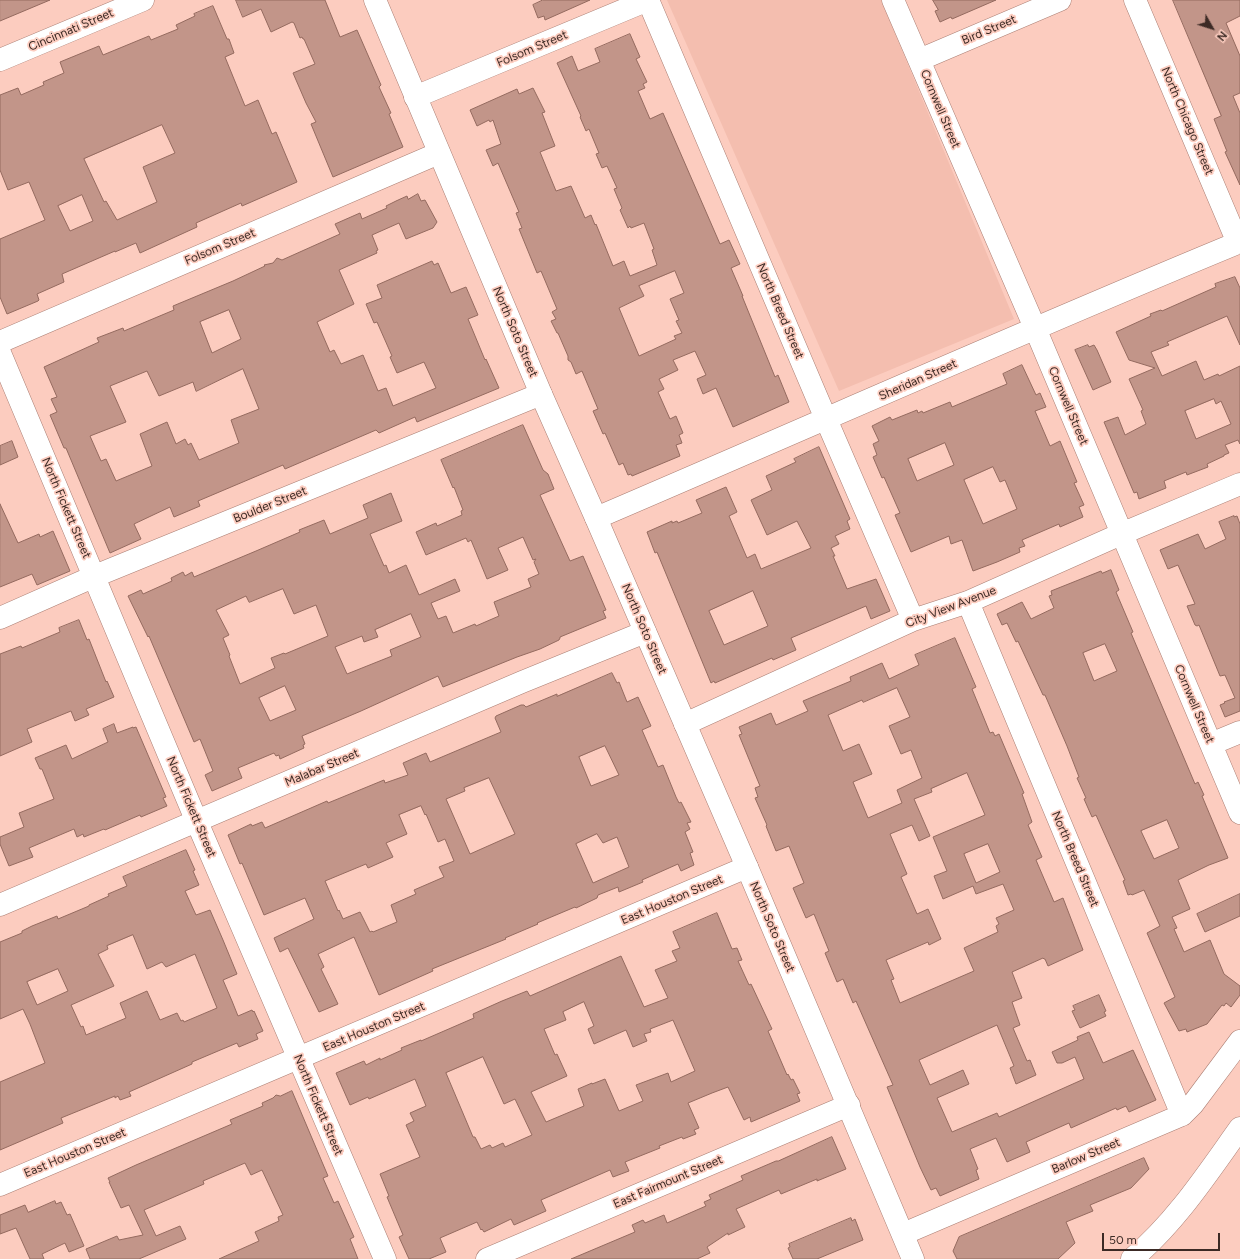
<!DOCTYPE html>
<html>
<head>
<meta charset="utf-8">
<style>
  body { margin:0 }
  #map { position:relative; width:1240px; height:1259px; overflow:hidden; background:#fcccbf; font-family:Figtree,sans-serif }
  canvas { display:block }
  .north { position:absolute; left:1192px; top:8px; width:40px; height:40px; -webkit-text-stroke:3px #fcccbf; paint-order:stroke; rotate:129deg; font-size:11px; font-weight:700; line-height:16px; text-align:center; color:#3c2a25 }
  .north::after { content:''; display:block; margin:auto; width:14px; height:18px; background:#3c2a25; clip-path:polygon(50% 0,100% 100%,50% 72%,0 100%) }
  .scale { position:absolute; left:1102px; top:1233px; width:118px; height:18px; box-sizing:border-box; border:2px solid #3c2a25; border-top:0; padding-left:5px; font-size:12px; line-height:14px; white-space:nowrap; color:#3c2a25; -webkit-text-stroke:3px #fcccbf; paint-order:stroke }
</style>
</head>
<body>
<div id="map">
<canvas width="1240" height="1259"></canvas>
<div class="north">N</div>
<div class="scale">50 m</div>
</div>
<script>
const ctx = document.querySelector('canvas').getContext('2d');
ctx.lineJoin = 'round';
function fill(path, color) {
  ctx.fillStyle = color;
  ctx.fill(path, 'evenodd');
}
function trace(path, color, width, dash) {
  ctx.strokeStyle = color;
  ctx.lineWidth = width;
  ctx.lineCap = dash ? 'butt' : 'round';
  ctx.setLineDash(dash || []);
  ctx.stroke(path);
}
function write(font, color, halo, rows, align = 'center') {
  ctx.font = font + ' Figtree,sans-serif';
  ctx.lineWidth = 3.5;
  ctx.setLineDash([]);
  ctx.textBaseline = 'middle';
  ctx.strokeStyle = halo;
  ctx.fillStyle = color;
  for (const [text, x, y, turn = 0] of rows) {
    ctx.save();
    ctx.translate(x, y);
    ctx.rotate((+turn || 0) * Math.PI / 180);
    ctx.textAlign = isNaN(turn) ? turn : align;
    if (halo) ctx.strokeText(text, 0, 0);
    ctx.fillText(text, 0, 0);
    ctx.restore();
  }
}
const built = new Path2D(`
  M667,0H881L1014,319L839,391Z`);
const building = new Path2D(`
  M0,0H50L0,21Z
  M236,0H325L340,37L357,30L381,85L379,87L391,113L389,114L403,147L333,177L311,124L316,122L306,103L293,73L315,64L304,39H303L302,37L300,38L294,23L292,22L271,32L261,9L243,17Z
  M543,0H590L545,20L544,16L538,18L533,5Z
  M933,0H996L952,19L951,17L940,22L935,11L938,10Z
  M1173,0H1240V16L1226,23L1240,56V93L1233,96L1240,113V185L1225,152L1227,151L1226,149L1214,119L1221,116Z
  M213,6L227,39H229L234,53L225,57L245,106L258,100L272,134L276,132L297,182L242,206L241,203L196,223L197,227L140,253L136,243L115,252V251L62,274L64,282L37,294L39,300L38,301L7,314L0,297V239L45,220L29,182L8,190L0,170V95L18,88L21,95L44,85L43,82L64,73L60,62L99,46L103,55L149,36L151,40L178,29L176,25L195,16L194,14ZM162,125L175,153L143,167L157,202L117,220L106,201L104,202L84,159ZM82,195L93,221L70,231L58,206Z
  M630,34L640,57L636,59L647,82L643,84L645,88L638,91L650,119L663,113L720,244L729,240L740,264L731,268L743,296H742L775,377L778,375L789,402L733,427L716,388L703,394L697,379L706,375L695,351L673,360L678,370L659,379L664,389L658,392L670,419L676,416L683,433L679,435L682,443L676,445L680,456L632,476L631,474L628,475L623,463L619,465L605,433L603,434L593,411L598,409L582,371L576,374L571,362L568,360V356L558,333H557L551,321L556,319L552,312L557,309L541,271L537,273L519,229L522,228L516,213L519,212L498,163L493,166L486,150L501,144L493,120L490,122L489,120L477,126L470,110L517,89L519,94L533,88L545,112L542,113L555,146L540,152L556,191L571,186L585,218L591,215L595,225L596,224L613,266L624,261L630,276L657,265L652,250L654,249L644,223L631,228L630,226L628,228L620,210L622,208L614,189L617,188L607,166L602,168L596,154L599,153L589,129L586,131L580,117L581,116L557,63L572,56L578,71L600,62L595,49ZM675,271L684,293L670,299L679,320L676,321L682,333L674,336L676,339L639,356L619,308L644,296L639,286Z
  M418,194L421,201L425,200L437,222L433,228L406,239L399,223L372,235L378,250L376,251L377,253L339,270L354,304L317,322L330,352L334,350L341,364L363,355L378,391L386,388L393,406L436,388L424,362L397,373L390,357L392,356L377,322L374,323L366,304L382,298L377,285L432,261L434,265L438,263L451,293L466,287L478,315L468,319L485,360L486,359L499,388L417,422L415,417L379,433L376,430L285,469L283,465L198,501L200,506L174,517L170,507L134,524L141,539L110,553L66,448H64L50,415L57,412L51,399L57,397L44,367L99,342L97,338L123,328L124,331L174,310L173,306L233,281L265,266L264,265L273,263L277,258L282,260L340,234L335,224L360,213L362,219L387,208L386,206L396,201L407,196L408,199ZM229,310L241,339L212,353L200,322ZM243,369L259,409L231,420L239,443L199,460L191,443L188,445L185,439L176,444L167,422L140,434L152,466L116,481L106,459L101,461L90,436L126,422L110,386L147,371L159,396L193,382L196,391Z
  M1235,277L1240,288V345L1227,316L1167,342L1169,345L1151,352L1162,376L1196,361L1204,380L1218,374L1219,376L1240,366V444L1238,440L1225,445L1229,453L1224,455V456L1207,464L1208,467L1187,475L1186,472L1164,481L1166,488L1139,499L1137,492L1134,493L1104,422L1118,417L1125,435L1146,424L1141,411L1143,410L1129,379L1155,368L1129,360L1116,332L1151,316L1150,314L1161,310L1162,311L1216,287L1215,284ZM1214,399L1216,404L1221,401L1231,424L1196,439L1185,411Z
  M1088,345L1089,347L1094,345L1097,350L1111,382L1093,390L1075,350Z
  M1022,365L1036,395L1040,393L1046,407L1035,411L1050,446L1060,441L1077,482L1074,483L1084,505L1079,507L1083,517L1060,527L1059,524L1022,540L1025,546L1019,548L1020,552L997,562L973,571L962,540L951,544L949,536L911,552L895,515L900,513L884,477L882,478L873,457L877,455L873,444L879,441L872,426L890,417L892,420L917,410L918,413L922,411L923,413L950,402L952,407L1007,384L1003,374ZM945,443L954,465L917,481L908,459ZM993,467L1000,482L1005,480L1017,509L983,524L964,480Z
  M523,425L543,470L548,474L554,489L540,495L570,561L583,556L606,610L603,611L606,618L560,637V638L559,640L540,649L517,657L443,687L438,676L361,711L302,736L305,744L303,745L304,748L280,759L279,755L276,756L274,753L238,768L242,778L212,791L205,775L213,771L200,739L194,742L149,636L148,637L128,596L141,590L143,594L172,581L171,578L183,572L185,576L192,572L194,577L256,551L300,532L299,530L324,520L330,534L368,518L363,505L391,493L402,521L370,534L384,566L386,565L389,573L406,565L419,595L455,579L460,591L431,603L438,619L446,616L453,633L475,624L476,626L499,616L494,602L531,587L528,579L539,574L534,562L536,559L533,560L523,537L498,548L508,570L487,579L471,540L468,542L466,538L426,555L416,532L436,523L437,526L462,515L461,511L463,510L454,487L453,488L441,460ZM283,589L294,614L316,605L328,636L285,654L284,653L271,658L275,668L240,684L229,656L230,655L223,638L229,635L216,610L246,596L249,602ZM411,614L421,637L390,650L392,656L347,674L335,647L362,636L364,642L378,637L375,630ZM285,686L296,710L270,721L259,698Z
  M12,441L18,457L0,465V446Z
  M819,447L850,519L847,521L850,529L835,536L839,544L831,548L835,556H833L847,589L876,579L890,611L871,619L866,606L791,638L796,650L773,660L772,658L715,683L714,681L711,683L657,552L655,553L647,532L672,521V523L677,521L678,523L702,513L696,500L726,487L737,512L729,516L747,558L755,554L761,569L811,548L797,521L767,535L751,500L772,490L766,476L796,462L794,459ZM753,591L768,626L724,645L709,611Z
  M0,504L18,543L39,534L40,537L53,531L70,571L37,585L32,574L0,587Z
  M1234,516V517L1237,516L1240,524V711L1225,717L1220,705L1225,703L1224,702L1235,698L1225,675L1220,676L1199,625L1197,626L1195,625L1187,606L1195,604L1178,565L1168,569L1160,550L1198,534L1205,549L1226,539L1219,522Z
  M1111,570L1119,590L1116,592L1133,632L1131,633L1195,784L1198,782L1204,795L1202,796L1228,858L1209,865L1178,880L1190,909L1172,917L1177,928L1174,929L1184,952L1210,940L1224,974L1240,986V995L1231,1007L1226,1003L1224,1006L1222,1005L1207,1024L1187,1032L1186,1029L1179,1031L1164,1003L1175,997L1147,933L1160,926L1144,890L1132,895L1131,894L1128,895L1123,881L1125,880L1096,815L1092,817L1084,799L1086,798L1077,778L1079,777L1067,746L1045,695H1043L1018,641L1016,642L1007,623L1002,625L997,614L1022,602L1031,619L1054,608L1049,596L1052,595L1051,591L1101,571L1102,573ZM1105,644L1117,671L1094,681L1083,653ZM1167,820L1179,848L1154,859L1141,831Z
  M79,620L87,640L89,639L106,682L107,681L114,697L86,709L89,715L75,721L71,711L27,729L32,742L0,756V654L21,646L22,648L60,632L59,628Z
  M955,638L976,687L972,689L990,733L993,732L995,736L999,734L1024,793L1022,794L1032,822L1028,825L1042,857L1036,860L1054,902L1063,898L1083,950L1048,966L1045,959H1044L1043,958L1012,972L1022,998L1012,1002L1020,1025L1013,1028L1027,1061L1030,1060L1036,1075L1016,1084L1010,1068L1014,1066L997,1025L919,1060L930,1085L963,1070L969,1084L937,1098L952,1132L997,1113L999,1117L1084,1079L1075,1057L1062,1063H1057L1052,1052L1078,1040L1077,1037L1089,1032L1103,1063L1133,1050L1156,1100L1129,1112L1126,1106L1117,1110L1116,1108L1071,1128L1069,1123L1026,1142L1030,1152L1007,1162L996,1138L970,1149L978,1169L976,1170L979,1179L940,1196L936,1188L931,1190L920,1167L887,1087L893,1085L856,1001L853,1003L843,979L837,982L825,953L829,951L814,914L806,918L793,888L804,883L789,846L776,851L766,826L767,825L755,798L758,797L755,788L760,786L739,735L742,734L739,727L771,713L776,725L808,711L803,701L851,681L850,677L882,663L889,679L919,665L915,655ZM897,688L910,717L889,726L901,754L911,750L922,778L897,790L902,803L868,818L853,782L872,774L859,744L843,751L828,715L862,700L863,702ZM967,773L985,815L933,837L947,871L934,876L943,899L973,886L976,894L1003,884L1014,910L996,918L999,924L996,926L998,932L964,948L974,971L900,1003L891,980L894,979L886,960L928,942L929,945L941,939L928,909L917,914L901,877L907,874L890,834L912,825L919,841L930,836L914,799L932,792L931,789ZM988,844L1000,872L976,883L964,854Z
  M612,673L617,683L619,682L627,702L638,697L651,726L642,730L658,767L663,765L676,797L679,803L681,802L691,822L687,823L690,829L685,832L693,852L690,853L694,865L681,871L678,864L642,880L643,882L619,892L618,887L598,895L597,898L576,908L575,907L537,923L538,924L505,938L506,939L432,969L433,971L379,995L354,937L318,954L324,967L321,969L338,1004L319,1012L288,948L280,952L274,938L314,919L305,898L264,915L242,863L240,864L228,835L251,824L252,826L262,822L265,828L327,801L328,803L384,780L385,783L408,775L403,763L426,753L430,762L501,732L495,718L496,716L521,705H524L526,707L557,694V696ZM605,746L619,775L591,786L579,757ZM489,778L515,834L470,854L446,799L465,791L464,788ZM421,806L425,815L426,814L438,842L445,839L454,861L439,867L444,877L414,890L416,894L391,905L397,922L373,932L372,931L370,932L360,912L343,919L339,910L338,911L325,881L366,864L368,868L393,857L386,843L407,834L399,815ZM597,834L603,843L617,837L629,867L593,883L576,844Z
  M114,724L117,733L133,727V728L136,727L166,797L163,798L167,806L141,817L140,815L105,830L104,829L84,837L83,834L77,837L74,829L29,848L33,857L9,866L0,844V837L24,827L19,813L54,799L42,769H40L35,758L66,745L72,759L108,742L103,729Z
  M186,850L195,870L193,871L199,885L185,891L196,915L210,910L223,940L237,974L223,980L232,1001L238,1016L252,1010L253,1012L254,1011L263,1031L256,1034L258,1039L239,1047L237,1043L192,1062V1064L129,1092L131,1096L120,1100L118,1096L115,1098V1096L61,1118L63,1123L0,1150V1082L45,1063L30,1024L23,1009L0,1019V942L22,933V931L32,926L57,916L58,919L89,906V905L109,896L108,894L127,886L123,877ZM133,935L147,969L162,962L166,967L195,954L217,1008L184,1022L183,1020L181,1021L177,1013L160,1020L147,991L120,1003L126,1018L86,1035L83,1026L81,1027L71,1005L114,986L98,954L108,949L107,946ZM58,969L68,991L37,1005L27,982Z
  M1240,894V916L1205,932L1197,914Z
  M717,913L732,949L737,948L742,960L738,961L749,985L751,984L772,1029L768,1031L787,1075L788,1074L791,1080L793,1079L800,1093L797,1094L800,1101L751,1122L750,1117L744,1120L728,1087L712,1093L688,1103L699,1128L694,1130L696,1134L683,1139L682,1137L659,1146L660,1148L625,1162L629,1171L613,1177L610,1170L541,1200L546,1211L514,1225L511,1219L484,1232L482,1229L481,1230L477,1222L440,1238L446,1252L429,1259H409L399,1237L403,1235L387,1197L389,1196L380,1174L420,1157L406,1125L414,1121L410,1113L426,1106L415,1079L369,1099L368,1097L350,1105L336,1073L364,1061L366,1065L380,1058V1060L402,1050L401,1048L421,1040V1041L474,1018L473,1014L502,1001L527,991L530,996L621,956L644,1007L668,998L655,970L677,961L672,951L680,948L673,932ZM584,1002L594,1026L588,1029L594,1044L626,1030L633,1047L647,1041L644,1034L651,1032L650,1029L673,1020L695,1071L671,1082L668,1073L636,1085L643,1101L619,1111L605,1079L592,1084V1083L578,1089L584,1106L546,1122L531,1092L567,1076L557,1054L555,1055L544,1029L566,1020L563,1012ZM483,1057L504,1104L515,1099L532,1135L505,1147L503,1143L492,1148L490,1145L481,1149L475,1137H473L446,1073Z
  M1099,995L1106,1011L1104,1012L1106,1016L1080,1028L1072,1011L1075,1010L1073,1006Z
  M292,1091L328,1176L323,1178L334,1203L338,1201L354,1237L350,1239L358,1259H219L259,1241L255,1232L279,1221L278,1217L283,1215L262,1170L251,1175L245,1163L203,1181L204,1184L144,1210L156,1236L180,1226L186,1239L139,1259H90L86,1249L117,1236L119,1240L143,1235L129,1205L121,1208L109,1182H110L108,1178L136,1165L232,1124L230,1120L263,1106L262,1103L273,1098L276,1095L280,1096Z
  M832,1137L846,1169L817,1181V1179L781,1194L779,1190L736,1209L745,1227L728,1235V1233L707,1247L710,1253L697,1259H571L635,1232L632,1225L643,1220L645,1223L664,1215L667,1223L706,1206L704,1202L711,1199L709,1195L743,1180L741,1176L776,1161H778Z
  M1144,1158L1149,1169L1131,1188L1090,1205L1093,1211L1066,1222L1075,1243L1058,1259H957L953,1251L959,1237Z
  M55,1201L56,1204L61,1202L67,1215L70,1214L84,1246L69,1252L65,1243L42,1254L44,1259H30L16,1228L0,1234V1215L25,1205L28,1212Z
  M851,1218L852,1221L855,1219L863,1240L817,1259H793L788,1248L790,1247L789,1244Z`);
const minor = new Path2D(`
  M648,0L826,419L913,620
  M893,0L1035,328L1240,813
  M1135,0L1238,243
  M0,60L143,0
  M919,60L1060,0
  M415,97L648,0
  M0,342L439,153
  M0,353L197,822L385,1259
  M596,518C811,426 1024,331 1240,242
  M968,602L1182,1115
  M0,618L95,576L541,394
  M685,724L913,620L968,602L1121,534L1240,484
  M1211,744L1240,732
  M0,905L522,682L645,632
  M0,1185L747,867
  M903,1234L1182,1115L1193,1104L1240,1041
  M487,1259L849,1105`);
const major = new Path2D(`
  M375,0L541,394L596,518L747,867L913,1259`);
const highway = new Path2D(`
  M1132,1259C1176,1222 1207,1174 1240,1128`);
const streetNames = [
  ["Cincinnati Street",71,30,-23],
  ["Bird Street",989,30,-23],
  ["Folsom Street",532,49,-23],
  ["Cornwell Street",940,109,67],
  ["North Chicago Street",1187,121,67],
  ["Folsom Street",220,247,-23],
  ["North Breed Street",780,311,67],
  ["North Soto Street",515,332,67],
  ["Sheridan Street",918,380,-24],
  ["Cornwell Street",1068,406,67],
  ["Boulder Street",270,505,-22],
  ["North Fickett Street",66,508,67],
  ["City View Avenue",951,607,-21],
  ["North Soto Street",644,629,67],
  ["Cornwell Street",1194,704,67],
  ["Malabar Street",322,768,-23],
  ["North Fickett Street",191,807,67],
  ["North Breed Street",1075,859,67],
  ["East Houston Street",672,900,-23],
  ["North Soto Street",772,927,67],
  ["East Houston Street",374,1027,-23],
  ["North Fickett Street",318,1105,67],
  ["East Houston Street",75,1153,-23],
  ["Barlow Street",1086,1156,-23],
  ["East Fairmount Street",668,1182,-23]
];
fill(built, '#f4beaf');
fill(building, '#c29589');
trace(building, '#946a5f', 1);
trace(minor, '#ab7f74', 23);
trace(major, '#ab7f74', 23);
trace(highway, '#ab7f74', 23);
trace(minor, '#fff', 22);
trace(major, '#fff', 22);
trace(highway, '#fff', 22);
write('12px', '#3c2a25', '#fcccbf', streetNames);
</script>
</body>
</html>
